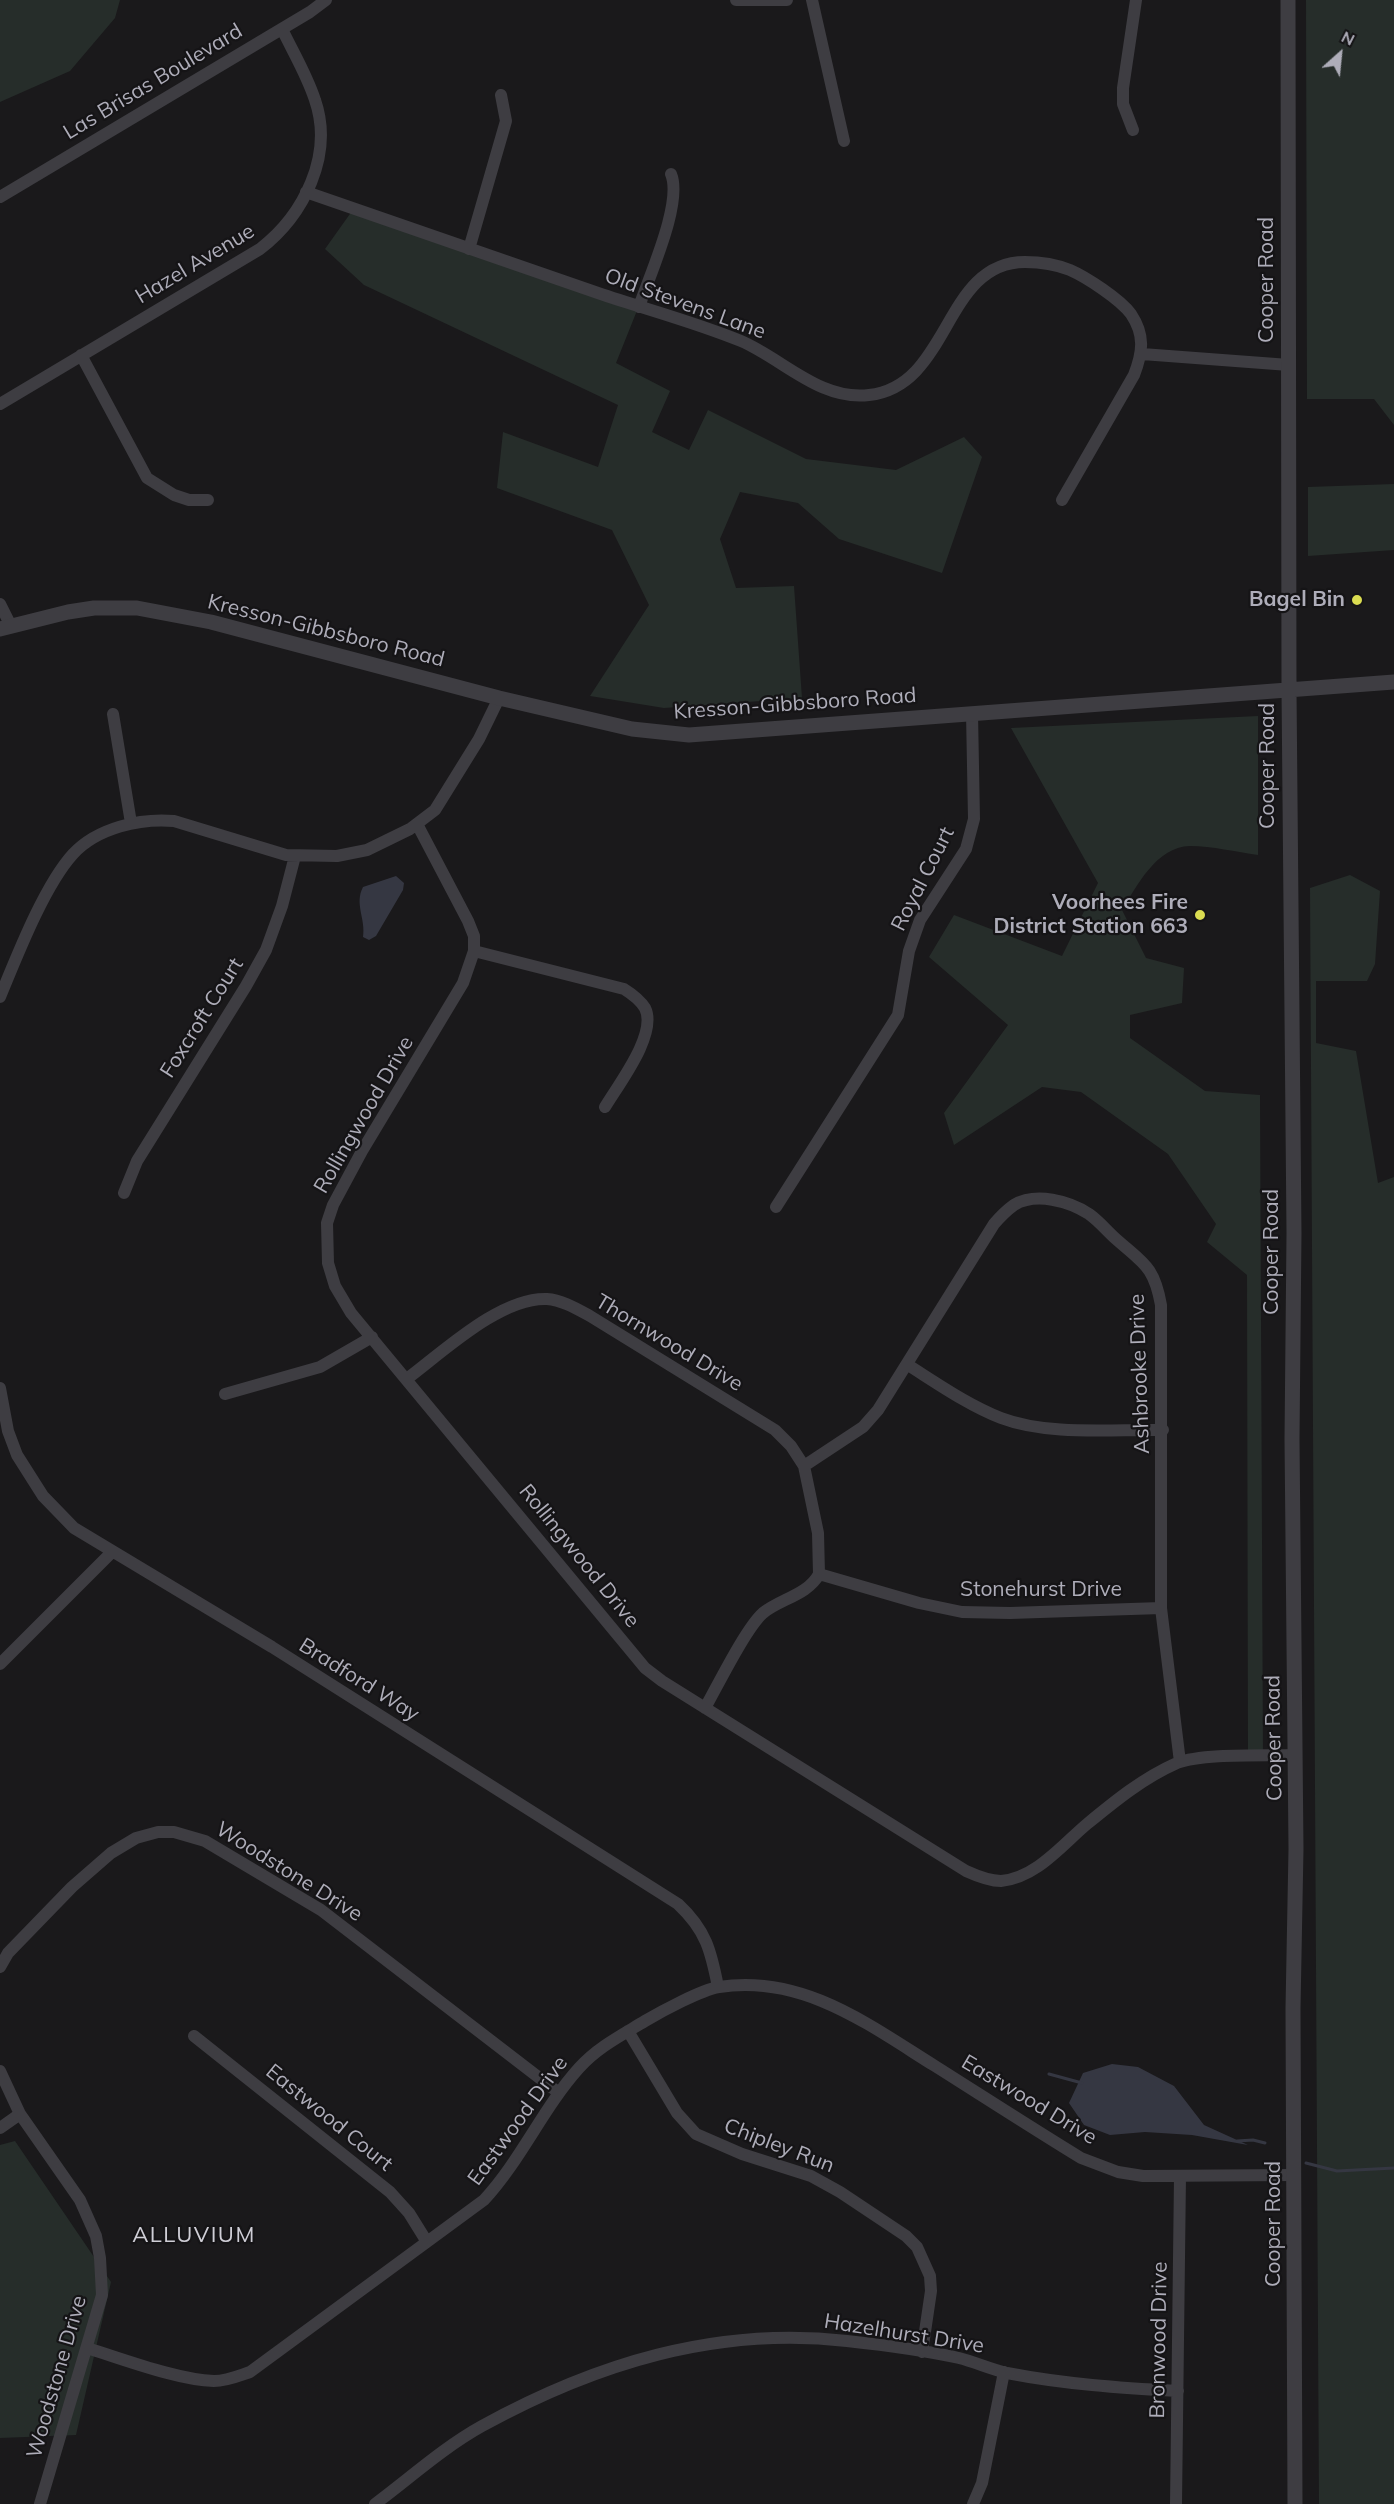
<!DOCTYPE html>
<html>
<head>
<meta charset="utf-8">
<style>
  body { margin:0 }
  #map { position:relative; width:1394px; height:2504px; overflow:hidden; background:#1a191b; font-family:Mulish,sans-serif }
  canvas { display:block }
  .north { position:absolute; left:1310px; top:24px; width:60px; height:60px; -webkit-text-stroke:4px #151416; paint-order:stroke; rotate:27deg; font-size:16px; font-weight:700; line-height:24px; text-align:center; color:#aeadb9 }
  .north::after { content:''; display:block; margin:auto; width:21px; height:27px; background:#aeadb9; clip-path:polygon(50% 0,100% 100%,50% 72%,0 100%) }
</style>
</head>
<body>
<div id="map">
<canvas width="1394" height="2504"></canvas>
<div class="north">N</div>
</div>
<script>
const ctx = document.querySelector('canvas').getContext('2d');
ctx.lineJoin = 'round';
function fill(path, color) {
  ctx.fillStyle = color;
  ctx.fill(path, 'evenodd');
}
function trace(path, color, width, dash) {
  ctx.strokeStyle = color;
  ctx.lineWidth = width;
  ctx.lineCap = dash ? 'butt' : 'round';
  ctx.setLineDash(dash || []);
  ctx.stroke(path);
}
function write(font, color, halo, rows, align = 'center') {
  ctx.font = font + ' Mulish,sans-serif';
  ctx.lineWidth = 4.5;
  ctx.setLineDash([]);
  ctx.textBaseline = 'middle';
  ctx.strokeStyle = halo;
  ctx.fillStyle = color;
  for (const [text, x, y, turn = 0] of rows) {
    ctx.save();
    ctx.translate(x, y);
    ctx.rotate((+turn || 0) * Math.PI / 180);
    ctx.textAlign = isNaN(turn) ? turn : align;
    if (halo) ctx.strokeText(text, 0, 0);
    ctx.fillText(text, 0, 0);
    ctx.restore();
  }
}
const green = new Path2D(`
  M0,0H120L115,18L70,71L0,102Z
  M1306,0H1394V425L1374,399H1307Z
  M352,211L638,308L616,363L670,391L652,432L689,450L708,410L806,459L896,470L964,437L982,457L942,573L839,539L798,503L740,492L720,539L736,588L794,586L802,698L664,708L590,696L649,605L612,530L497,488L503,432L598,467L618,405L364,285L325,249Z
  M1394,484V550L1308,556V487Z
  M1258,716V855C1236,852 1212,846 1190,846C1156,847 1137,886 1122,910L1146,958L1184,968L1182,1003L1130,1015V1038L1205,1091L1260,1095L1263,1760L1248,1761L1247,1275L1207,1242L1216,1224L1168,1154L1081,1092L1042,1087L954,1145L944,1113L1008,1025L929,957L954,915L1062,956L1098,883L1011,728Z
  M1350,875L1380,891L1375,964L1367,981H1316V1043L1356,1051L1378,1183L1394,1177V2504H1319L1310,888Z
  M15,2141L111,2282L76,2435L0,2438V2145Z`);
const water = new Path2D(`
  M396,876L404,883L403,890L376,936L369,940L363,937C366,919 354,904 363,887Z
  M1112,2064L1138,2067L1174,2086L1204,2125L1248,2145L1192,2135L1145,2132L1110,2135L1084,2125L1069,2103L1083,2073Z`);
const stream = new Path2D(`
  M1049,2074L1082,2083
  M1237,2141L1253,2140L1265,2143
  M1306,2163L1337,2171L1394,2168`);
const minor = new Path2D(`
  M736,0H787
  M812,0L844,141
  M1133,130L1123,104V88L1136,0
  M306,192C403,226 500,260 598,293C645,309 695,322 741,341C783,359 820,401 869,395C951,386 943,262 1025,262C1042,262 1055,264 1070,270C1086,277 1120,299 1131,314C1145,335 1143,352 1134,375L1062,500
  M0,197L310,12L326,0
  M469,249L506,121L501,95
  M639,307C649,276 683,203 671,174
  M1142,354L1289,365
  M81,355L147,478L174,495L189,500H208
  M0,404L260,249C304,215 334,155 315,100C307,75 293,52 282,29
  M0,604L11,626
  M113,714L131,823
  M417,824L468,921L474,936V951L463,983L362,1151L333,1205L327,1223L328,1263L335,1286L351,1313L645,1668L662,1681L966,1871C977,1876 989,1881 1001,1881C1036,1878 1062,1845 1087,1824C1115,1801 1143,1778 1177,1763C1203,1753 1265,1756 1295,1755
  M474,951L624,989C632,994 640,1000 645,1008C658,1034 618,1085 605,1107
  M0,997C17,956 44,886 73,854C97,828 140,818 174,821L286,855L337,856L367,850L410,829L435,810L479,739L499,698
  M124,1193L137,1161L246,986L266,950L282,906L295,856
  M776,1207L898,1015L909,951L920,920L966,849L974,819L972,713
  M908,1365C938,1384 968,1405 1001,1418C1048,1436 1113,1429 1163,1430
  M408,1378C444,1351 501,1297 547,1299C562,1300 577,1309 590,1316L775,1430L791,1446L804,1466L818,1533L819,1574
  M0,1388L8,1431L17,1455L43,1496L74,1528L272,1647L678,1904C706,1930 711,1951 718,1987
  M225,1394L320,1367L372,1337
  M804,1466L863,1427L878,1410L994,1224C1000,1217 1007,1210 1014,1205C1036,1192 1069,1201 1089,1214C1099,1221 1107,1231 1116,1239C1144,1264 1154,1266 1161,1305V1608L1180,1762
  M819,1574L919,1603L962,1612L1010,1613L1161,1608
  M0,1664L112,1552
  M705,1708C718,1685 746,1628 763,1613C780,1599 808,1595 819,1574
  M0,1967L8,1953L72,1887L111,1853L136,1838L158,1832H174L205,1841L321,1910L559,2093
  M628,2031L677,2113L696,2134L742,2154L811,2176L840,2192L906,2236L917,2247L930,2276L931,2291L922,2352
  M194,2036L390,2192L409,2213L427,2242
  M0,2071L20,2114L80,2200L96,2236L100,2258L102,2295L40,2504
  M0,2128L20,2114
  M87,2348C123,2359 178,2380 214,2381C227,2381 238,2376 250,2372L484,2200C521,2160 543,2108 579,2068C598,2047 622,2035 645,2021C662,2011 701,1990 719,1987C803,1974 869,2025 935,2066C984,2097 1032,2128 1081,2158L1118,2172L1143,2176L1295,2175
  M375,2504C410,2478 444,2447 482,2426C595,2364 716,2326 847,2341C884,2345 923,2350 959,2358C975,2362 990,2369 1007,2373C1064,2384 1120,2388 1178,2391
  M973,2504L982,2483L1004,2372
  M1176,2504L1180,2176`);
const tertiary = new Path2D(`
  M1288,0L1289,690L1294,1233L1292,1439L1296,1849L1293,2008L1295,2504
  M0,629L68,612L94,608H137L211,622L499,698L632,729L689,735L1394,682`);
const markers = [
  [1357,600,6,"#dadc51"],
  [1200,915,6,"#dadc51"]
];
const streetNames = [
  ["Las Brisas Boulevard",153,82,-31],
  ["Hazel Avenue",195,264,-31],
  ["Cooper Road",1267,280,-90],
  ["Old Stevens Lane",685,304,20],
  ["Kresson-Gibbsboro Road",326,631,14],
  ["Kresson-Gibbsboro Road",795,704,-4],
  ["Cooper Road",1268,766,-90],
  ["Royal Court",923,879,-63],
  ["Foxcroft Court",202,1018,-58],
  ["Rollingwood Drive",364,1115,-60],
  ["Cooper Road",1272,1252,-90],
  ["Thornwood Drive",669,1343,31],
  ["Ashbrooke Drive",1140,1374,-92],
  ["Rollingwood Drive",579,1556,51],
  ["Stonehurst Drive",1041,1590],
  ["Bradford Way",359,1680,32],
  ["Cooper Road",1274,1738,-91],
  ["Woodstone Drive",289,1872,32],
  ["Eastwood Drive",1029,2100,31],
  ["Eastwood Court",329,2118,39],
  ["Eastwood Drive",518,2121,-54],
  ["Chipley Run",779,2146,21],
  ["Cooper Road",1274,2224,-90],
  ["Hazelhurst Drive",904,2334,9],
  ["Bronwood Drive",1159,2340,-89],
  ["Woodstone Drive",57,2377,-74]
];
const poiNames = [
  ["Bagel Bin",1345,600],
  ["Voorhees Fire",1188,903],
  ["District Station 663",1188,927]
];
const neighbourhoodNames = [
  ["ALLUVIUM",194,2235]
];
fill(green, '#262d2a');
fill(water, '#353742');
trace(stream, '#353742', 3);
trace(minor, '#3e3d42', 12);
trace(tertiary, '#3e3d42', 15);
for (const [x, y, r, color] of markers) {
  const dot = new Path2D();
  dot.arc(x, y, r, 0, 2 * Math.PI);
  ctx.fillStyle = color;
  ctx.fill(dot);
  trace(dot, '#151416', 2);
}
write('21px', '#aeadb9', '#151416', streetNames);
write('bold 21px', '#aeadb9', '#151416', poiNames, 'right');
ctx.letterSpacing = '1.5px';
write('22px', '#cfced6', '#151416', neighbourhoodNames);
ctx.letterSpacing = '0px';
</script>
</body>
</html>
